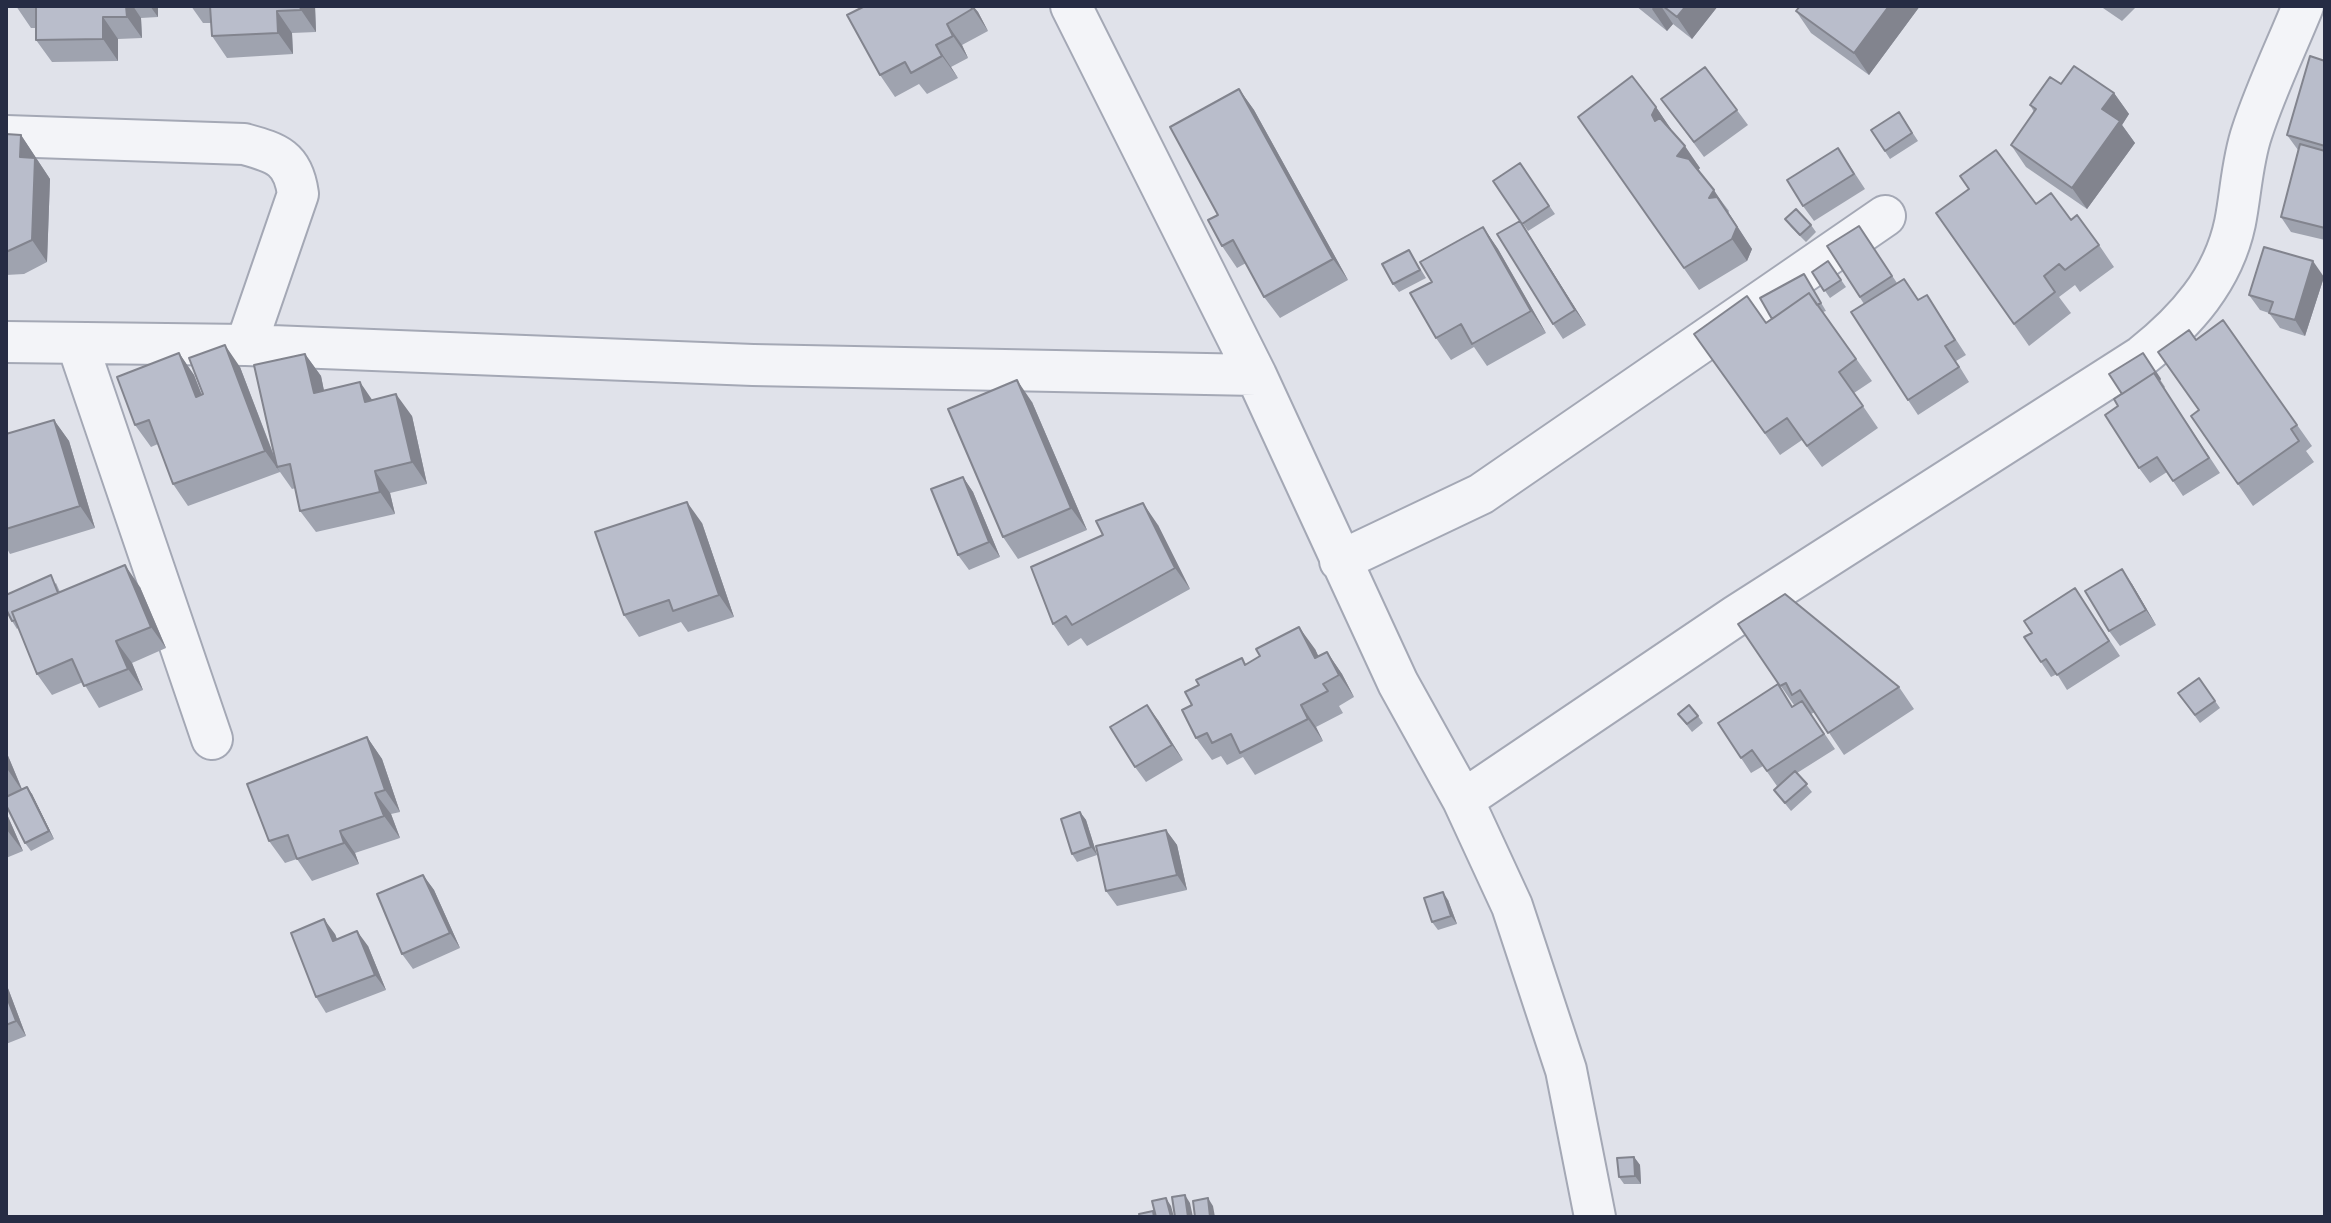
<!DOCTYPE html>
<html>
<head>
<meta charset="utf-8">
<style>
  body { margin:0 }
  #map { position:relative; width:2331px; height:1223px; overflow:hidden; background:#e0e2ea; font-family:Ubuntu,sans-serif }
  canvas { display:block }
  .frame { position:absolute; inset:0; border:8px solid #262c44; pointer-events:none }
</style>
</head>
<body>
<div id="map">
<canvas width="2331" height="1223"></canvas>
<div class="frame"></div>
</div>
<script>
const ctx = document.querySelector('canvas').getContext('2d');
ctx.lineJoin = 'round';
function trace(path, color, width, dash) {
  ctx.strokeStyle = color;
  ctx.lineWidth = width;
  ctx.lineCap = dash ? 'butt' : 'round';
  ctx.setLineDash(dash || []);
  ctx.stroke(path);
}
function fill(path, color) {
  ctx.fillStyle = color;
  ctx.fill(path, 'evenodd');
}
const street = new Path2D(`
  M1071,6L1256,375L1398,683L1463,800L1512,906L1566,1070L1595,1217
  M6,136L244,144C276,153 293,157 298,194L246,345
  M6,342L246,345L753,365L1256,375
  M77,343L212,739
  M1340,561L1481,494L1885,216
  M1463,800L1737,615L2142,356C2186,321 2223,280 2235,223C2241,193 2242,161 2252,132C2266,89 2286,48 2303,6`);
const wall = new Path2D(`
  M16,6H158V17L141,18L142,38L118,39V61L52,62L36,40V28H31Z
  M191,6H315L316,32L292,33L293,54L227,58L212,36L211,23H203Z
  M971,6H973L978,12L988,31L962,45L968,58L951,67L958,78L927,94L919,84L895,97L880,75Z
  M1636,6H1718L1692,39L1673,24L1667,31Z
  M1920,6L1869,75L1811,33L1796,11Z
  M2100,6H2137L2122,21Z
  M2325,61V240L2291,232L2281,217L2298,150L2287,135Z
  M1705,67L1748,125L1704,157L1661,99Z
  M2061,84L2114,93L2129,114L2122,125L2135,143L2087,209L2026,167L2011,145L2034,112L2030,105Z
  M1239,89L1254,110L1348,280L1280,318L1264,297L1246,263L1237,268L1222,246L1218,215Z
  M1656,107L1671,130L1700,168L1698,170L1729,211L1728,213L1752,249L1747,261L1699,290L1578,117Z
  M1899,112L1918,141L1890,159L1871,130Z
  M6,134L21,135L50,179L47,262L24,274L6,275Z
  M1520,163L1555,214L1528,231L1493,181Z
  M1848,163L1865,189L1814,221L1803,206Z
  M2036,204L2071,220L2099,245L2114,267L2080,292L2075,285L2059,297L2071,313L2029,346L1936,213Z
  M1785,219L1811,225L1816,232L1806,242L1791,227Z
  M1520,221L1586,325L1563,339L1553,324Z
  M1859,226L1897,283L1918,300L1927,295L1966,355L1956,361L1969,382L1918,415L1908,400L1864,304L1827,246Z
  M1483,227L1498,249L1546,333L1487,366L1474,347L1451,360L1436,338L1432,282Z
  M1409,250L1426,278L1399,292L1393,284Z
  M1828,261L1846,287L1830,298L1812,272Z
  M1804,274L1826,311L1823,312L1872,381L1854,393L1878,428L1822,467L1802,440L1780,455L1694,334L1766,323L1772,319Z
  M2324,277L2305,336L2280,328L2269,313L2260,310L2249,295Z
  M2223,320L2312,446L2306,451L2314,462L2253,506L2191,416L2199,410L2196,340Z
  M179,353L194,375L202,395L240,367L275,458L305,354L321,376L324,391L372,400L412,416L427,484L390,493L395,514L316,532L300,511L296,488L292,489L280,472L188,506L173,484L158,444L151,447L135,425Z
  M2143,353L2165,387L2164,388L2220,473L2183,496L2167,472L2150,483L2139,468L2118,406L2122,394Z
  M1032,402L1087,530L1018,559L1003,537Z
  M54,420L69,441L95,528L10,554L6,547V434Z
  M963,477L973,492L1000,557L969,570L958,555Z
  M702,523L734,617L688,632L681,622L639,637L624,615Z
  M1158,525L1190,589L1087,646L1081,638L1068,646L1053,624Z
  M56,583L60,592L140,587L166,648L132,663L143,690L99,708L83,682L52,695L37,674L18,628L17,629L12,621Z
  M2132,584L2156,625L2120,646L2109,631Z
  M2075,588L2120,656L2067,690L2057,674L2051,677L2024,637L2032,633Z
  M1738,624L1899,687L1914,709L1844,755L1815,712L1811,714L1835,749L1797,773L1812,792L1791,811L1774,790L1777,786L1763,766L1751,773L1741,758L1794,705Z
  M1315,649L1318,656L1327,652L1342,674L1354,697L1339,706L1343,713L1316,727L1323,741L1255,775L1243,757L1227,765L1221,756L1212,760L1196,738L1192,705L1199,685L1246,664Z
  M2199,678L2220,708L2200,723L2178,693Z
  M1678,714L1698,716L1703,723L1692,732Z
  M1158,720L1183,760L1146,782L1135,767Z
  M367,737L382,759L400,812L391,814L400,838L355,853L359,864L312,881L297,859L285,863L269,841Z
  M6,751L22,789L32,794L54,839L31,851L25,843L6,805Z
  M6,812L23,851L6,858Z
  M1080,812L1086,820L1097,855L1077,862L1072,854Z
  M1166,830L1177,845L1187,890L1117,906L1106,891Z
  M423,875L434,890L460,948L413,969L402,954Z
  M1448,900L1457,924L1438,930L1432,922Z
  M335,934L337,939L368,946L386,990L326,1013L316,997Z
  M6,983L26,1036L6,1044Z
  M1634,1157L1640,1165L1641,1184H1624L1619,1177Z`);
const shadedWall = new Path2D(`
  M126,6H133L141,18L142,38L127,17Z
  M150,6H158V17Z
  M300,6H315L316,32L301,10Z
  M971,6H973L978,12L988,31Z
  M1654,6H1661L1673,24L1667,31L1652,9Z
  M1686,6H1718L1692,39L1677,17Z
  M1889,6H1920L1869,75L1854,53Z
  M277,11L292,33L293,54L278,33Z
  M103,17L118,39V61L103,39Z
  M947,24L962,45L968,58L953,36Z
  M936,45L951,67L958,78L942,56Z
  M1239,89L1254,110L1348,280L1333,259Z
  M2114,93L2129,114L2122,125L2135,143L2087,209L2072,188L2102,109Z
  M1656,107L1671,129L1667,137L1670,142L1652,115Z
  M21,135L50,179L47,262L32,240L20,157Z
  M1685,146L1700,168L1692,177L1677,156Z
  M1714,190L1752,249L1747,261L1732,239L1709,198Z
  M1520,221L1530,236L1586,325L1575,310Z
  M1483,227L1498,249L1546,333L1531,311Z
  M2313,261L2324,277L2305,336L2295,320Z
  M225,345L240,367L278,467H277L280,472L265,451Z
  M179,353L194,375L211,419L196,397Z
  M305,354L321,376L329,415L314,393Z
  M1017,380L1032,402L1087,530L1071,508Z
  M360,382L375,404L365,402Z
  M396,394L412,416L427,484L412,462Z
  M54,420L69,441L95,528L80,506Z
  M375,471L390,493L395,514L380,492Z
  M963,477L973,492L1000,557L989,542Z
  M687,502L702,523L734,617L719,595Z
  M1143,503L1158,525L1190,589L1175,568Z
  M125,565L140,587L166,648L151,627Z
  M2122,569L2132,584L2156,625L2146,610Z
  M1299,627L1315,649L1330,680L1315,658Z
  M116,641L132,663L143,690L128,669Z
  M1327,652L1342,674L1354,697L1339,675Z
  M1147,705L1158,720L1183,760L1172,745Z
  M1301,705L1316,727L1323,741L1308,719Z
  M367,737L382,759L400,812L385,790Z
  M6,751L23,792L8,770L6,765Z
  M27,787L32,794L54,839L49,831Z
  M375,793L391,814L400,838L384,816Z
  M6,812L23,851L7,830L6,826Z
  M1080,812L1086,820L1097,855L1091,847Z
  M1166,830L1177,845L1187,890L1177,875Z
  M340,831L355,853L359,864L344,843Z
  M423,875L434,890L460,948L450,933Z
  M1443,892L1448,900L1457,924L1451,916Z
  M324,919L335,934L343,956L333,941Z
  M357,931L368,946L386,990L375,975Z
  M6,983L26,1036L16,1021L6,995Z
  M1634,1157L1640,1165L1641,1184L1635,1176Z
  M1185,1195L1190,1203L1193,1217H1188Z
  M1166,1198L1171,1206L1174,1217H1171Z
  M1208,1198L1213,1206L1215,1217H1210Z`);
const building = new Path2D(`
  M36,6H126L127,17H103V39L36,40Z
  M210,6H300L301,10L277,11L278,33L212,36Z
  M865,6H971L972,9L947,24L953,36L936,45L942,56L911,73L905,62L880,75L847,15Z
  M1663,6H1686L1677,17Z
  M1800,6H1889L1854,53L1796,11Z
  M2310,56L2325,61V146L2287,135Z
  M2074,66L2114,93L2102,109L2120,121L2072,188L2011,145L2036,109L2030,105L2050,77L2061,84Z
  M1705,67L1737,110L1694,142L1661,99Z
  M1632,76L1656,107L1652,115L1655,121L1660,118L1685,146L1677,156L1689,159L1714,190L1709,198L1717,197L1737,227L1732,239L1684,268L1578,117Z
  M1239,89L1333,259L1264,297L1233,240L1222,246L1208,220L1218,215L1170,127Z
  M1899,112L1912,133L1885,151L1871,130Z
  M6,134L21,135L20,157L35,158L32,240L6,252Z
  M2300,144L2325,151V228L2281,217Z
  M1838,148L1854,174L1803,206L1787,180Z
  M1996,150L2036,204L2051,193L2071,220L2077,215L2099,245L2065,270L2059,264L2044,276L2055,292L2014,324L1936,213L1969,189L1960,176Z
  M1520,163L1549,206L1522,224L1493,181Z
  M1796,209L1811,225L1800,235L1785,219Z
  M1520,221L1575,310L1553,324L1497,234Z
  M1859,226L1892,276L1860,297L1827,246Z
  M1483,227L1531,311L1472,344L1461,324L1436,338L1410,293L1432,282L1420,262Z
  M2264,247L2313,261L2295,320L2269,313L2273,302L2249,295Z
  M1409,250L1420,270L1393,284L1382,264Z
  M1828,261L1841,280L1824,291L1812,272Z
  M1804,274L1821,303L1817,305L1809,293L1772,319L1760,298Z
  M1904,279L1918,300L1927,295L1955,340L1945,346L1959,367L1908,400L1851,312Z
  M1809,293L1856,359L1839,372L1863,406L1807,446L1787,418L1765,433L1694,334L1747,296L1766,323Z
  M2223,320L2297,425L2291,429L2299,441L2238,484L2191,416L2199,410L2158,352L2189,330L2196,340Z
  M225,345L265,451L173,484L149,420L135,425L117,377L179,353L196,397L203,394L189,358Z
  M2143,353L2160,379L2159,380L2154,373L2122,394L2109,374Z
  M305,354L314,393L360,382L365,402L396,394L412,462L375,471L380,492L300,511L290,464L277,467L254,365Z
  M2154,373L2209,458L2173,481L2157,457L2139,468L2105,415L2118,406L2114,399Z
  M1017,380L1071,508L1003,537L948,409Z
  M54,420L80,506L6,529V434Z
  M963,477L989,542L958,555L931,489Z
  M687,502L719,595L673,611L669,600L624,615L595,532Z
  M1143,503L1175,568L1072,625L1066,616L1053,624L1031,567L1103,535L1096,521Z
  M125,565L151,627L116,641L128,669L84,686L72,659L37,674L12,612Z
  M2122,569L2146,610L2109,631L2085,591Z
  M51,575L58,593L12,612L15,620L12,621L6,609V595Z
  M2075,588L2109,641L2057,675L2046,659L2041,662L2024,637L2032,633L2024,621Z
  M1785,594L1899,687L1828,733L1800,690L1792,695L1786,683L1780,686L1738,624Z
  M1299,627L1315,658L1327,652L1339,675L1323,684L1328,691L1301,705L1308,719L1240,753L1231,734L1212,743L1207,733L1196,738L1182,710L1192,705L1185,692L1199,685L1196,680L1242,658L1245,665L1260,656L1256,649Z
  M2199,678L2215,701L2195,715L2178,693Z
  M1778,684L1792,707L1802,701L1824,734L1767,771L1752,750L1741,758L1718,723Z
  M1147,705L1172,745L1135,767L1110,727Z
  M1689,705L1698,716L1687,724L1678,714Z
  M367,737L385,790L375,793L384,816L340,831L344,843L297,859L288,835L269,841L247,784Z
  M1795,771L1807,784L1785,803L1774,790Z
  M27,787L49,831L25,843L6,805V797Z
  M1080,812L1091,847L1072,854L1061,819Z
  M1166,830L1177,875L1106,891L1096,846Z
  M423,875L450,933L402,954L377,894Z
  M1443,892L1451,916L1432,922L1424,898Z
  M324,919L333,941L357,931L375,975L316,997L291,933Z
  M6,995L16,1021L6,1025Z
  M1634,1157L1635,1176L1619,1177L1617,1158Z
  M1185,1195L1188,1217H1175L1172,1197Z
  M1166,1198L1171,1217H1156L1152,1201Z
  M1208,1198L1210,1217H1195L1193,1201Z
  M1153,1211L1154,1217H1140L1139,1214Z`);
trace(street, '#a4a8b5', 44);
trace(street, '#f3f4f8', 40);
fill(wall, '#9fa3af');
fill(shadedWall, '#82848e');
fill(building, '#b9bdcb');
trace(building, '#82848e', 2);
</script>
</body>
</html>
